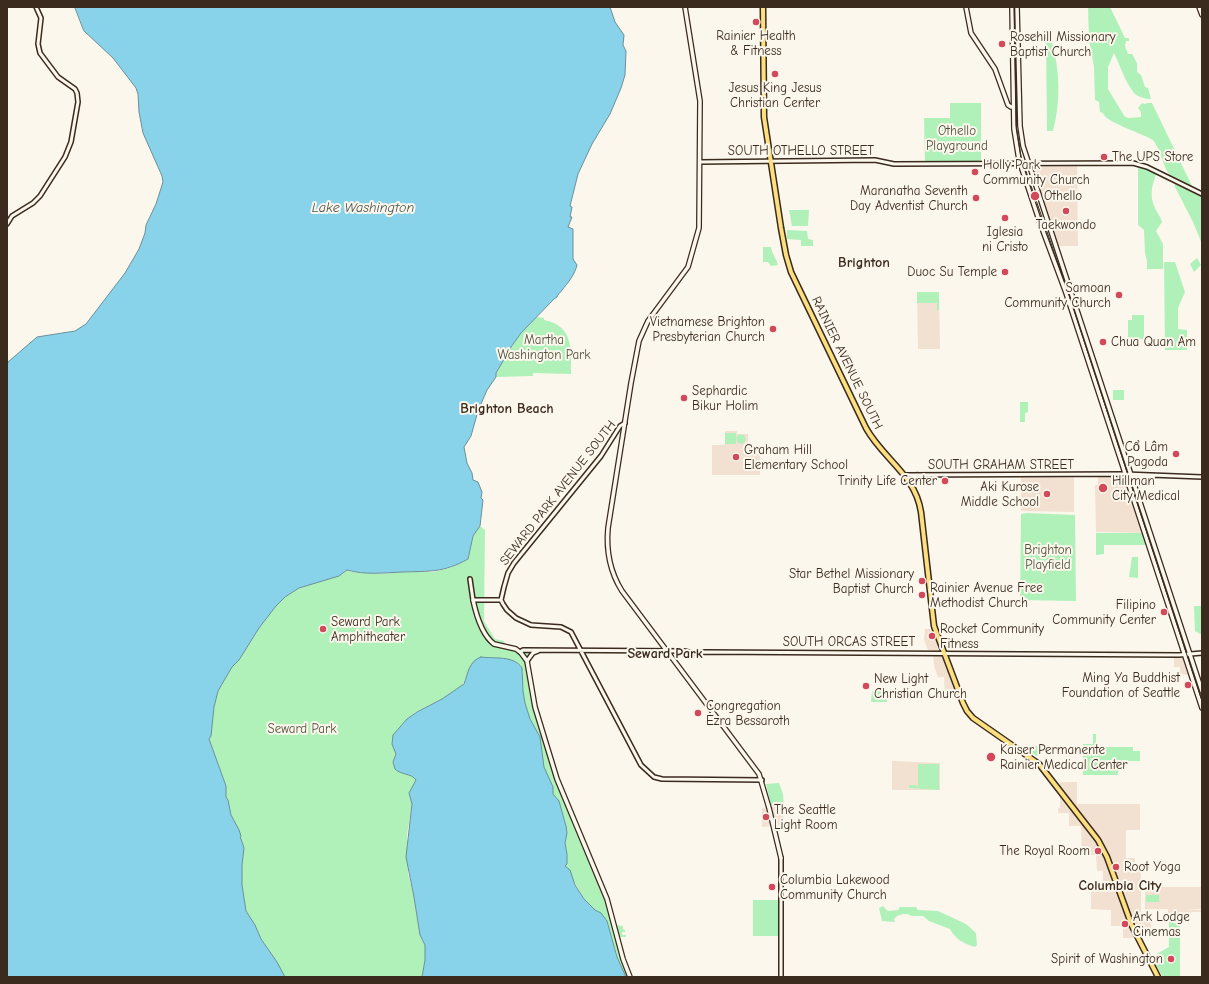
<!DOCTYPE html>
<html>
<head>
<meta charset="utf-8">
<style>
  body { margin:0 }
  #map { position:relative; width:1209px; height:984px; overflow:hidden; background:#fbf7ec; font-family:"Comic Neue",sans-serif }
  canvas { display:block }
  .frame { position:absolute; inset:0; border:8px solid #3b2a1e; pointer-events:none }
</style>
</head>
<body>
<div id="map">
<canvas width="1209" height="984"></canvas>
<div class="frame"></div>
</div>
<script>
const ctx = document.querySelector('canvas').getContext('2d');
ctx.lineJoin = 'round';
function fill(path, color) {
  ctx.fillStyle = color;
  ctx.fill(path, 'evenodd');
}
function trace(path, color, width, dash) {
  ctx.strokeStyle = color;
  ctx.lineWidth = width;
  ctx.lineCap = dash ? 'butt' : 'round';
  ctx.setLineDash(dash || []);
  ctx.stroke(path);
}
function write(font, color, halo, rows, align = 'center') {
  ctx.font = font + ' "Comic Neue",sans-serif';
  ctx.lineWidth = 4;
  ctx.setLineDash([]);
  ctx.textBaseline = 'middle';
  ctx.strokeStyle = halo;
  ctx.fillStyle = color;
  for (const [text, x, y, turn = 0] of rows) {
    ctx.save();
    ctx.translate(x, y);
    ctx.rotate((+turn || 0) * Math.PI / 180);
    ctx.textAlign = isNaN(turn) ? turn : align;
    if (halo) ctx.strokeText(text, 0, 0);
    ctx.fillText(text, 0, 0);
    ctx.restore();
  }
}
const built = new Path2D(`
  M1077,166L1078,246H1058L1033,169L1035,167Z
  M917,292H939L940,349H918Z
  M725,431H737V434H748V447H760V475H712V445H725Z
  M1021,476L1074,477V512L1021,511Z
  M1098,476H1125L1144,533L1096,532L1095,485H1098Z
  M925,629H932L954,690L945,694L944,677H938L934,666L933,651L928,650L924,640Z
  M1174,658H1183L1189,675L1180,674V667H1174Z
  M892,761L940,763V790H892Z
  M1060,782H1077V804H1140V830H1126V858H1135V871H1141V914H1151V929H1130L1134,938H1123V926H1111V910L1091,909V886H1103V871H1097L1096,855H1082L1081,826H1069V813H1058V808H1060Z
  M773,806H784L783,825L762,827V808Z
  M1145,887H1202V909H1185L1202,910V912H1191L1190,915H1177V925L1170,915H1168V909H1145Z`);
const green = new Path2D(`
  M1088,7H1110L1125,38H1129V41H1126L1125,46L1128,54H1132L1137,63V72L1141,75L1145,87L1148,88L1151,99C1146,99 1138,97 1134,93C1125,82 1120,65 1114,53L1108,67V89L1125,117L1129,118L1141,117V112L1138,108L1142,103L1145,104L1147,103H1152L1193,188C1187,185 1172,179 1169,174C1163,166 1159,143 1151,139C1141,133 1105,122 1103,113L1100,112L1099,102L1095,100L1094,67L1089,39Z
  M1046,39H1051C1060,69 1061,101 1053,131H1047Z
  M950,103H981V162H925L924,118H950Z
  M1138,167L1147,169L1156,174C1152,186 1149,196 1155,208C1157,213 1161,217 1162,222L1156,231L1163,244V269H1147V261L1145,253L1144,230L1138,225Z
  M1176,184L1202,197V244L1193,222L1174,185Z
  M789,210H809L808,226H792Z
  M787,230L807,231L808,239L813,240V246H801V240L787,239Z
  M763,247H771C772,254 776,258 778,265L771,266L768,262H763Z
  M1197,258L1201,265L1194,272L1190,264Z
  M1164,262H1175L1185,292L1178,308V329L1187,330V350H1165Z
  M917,292H939V310H937V303H917Z
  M1132,315H1144V339H1128V320H1132Z
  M536,317L544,318V320C574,326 571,349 571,374L533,373V376L496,377V373L517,338Z
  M1113,390H1124V400H1113Z
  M1020,402H1028V412L1025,413V422H1020Z
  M725,433H736V444H725Z
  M736.5 439a4.5 4.5 0 1 1 9 0a4.5 4.5 0 1 1-9 0Z
  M1027,513L1075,515L1076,601L1020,600L1021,514Z
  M480,526L485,530L484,621L495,639L504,641L507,649L534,651L527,664L532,695L557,779L574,822L572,823L605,899L629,977H625C622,967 617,958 615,948C612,940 611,930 607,922C603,913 595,911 589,905C579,893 574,879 565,866L567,864V854L565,843L567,833L564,817L561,810L559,801L553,794V787L547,775L544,767L540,737L530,719L525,703L523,691V671L502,658L493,659L470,668L463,684L461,686L442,699L416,712L407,719L393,735L392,743L396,754L393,761L395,769C401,775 411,773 416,780L410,791L412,804L407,835L408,873L414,897L420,935L425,945V960L422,977H285L277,962L261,939L255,925L246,911L242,885V865L244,848L241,839L240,838V833L231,815L228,800L226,797V786L209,739L211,736L214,707L218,691L232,667L239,660L259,628L276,606L285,597L299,588L325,580L333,578L343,574L347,570L351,572L382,574L401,572H433L450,568L468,559L473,536Z
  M1096,533H1143L1147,545H1104V554L1096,555Z
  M1132,557H1138V578L1129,577Z
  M1194,606H1202V635L1195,631Z
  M872,691H887V702H871Z
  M1093,734H1096V747H1133V751H1140V761H1119L1118,775H1083V744H1093Z
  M1029,746H1044L1045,747L1037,756L1027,750Z
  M918,764H939V790L909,788V785H916L918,787Z
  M779,783L783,794L784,806H773L771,805L766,784Z
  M1146,895H1159V902H1146Z
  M753,900H778V936H753Z
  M883,906L888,911L898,910L900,907H916L918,910L938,911L966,924L976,933L977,945L975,947C964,944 955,939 950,929L929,921L923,916H912L907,914H903L897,916L894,919L895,922L882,921L879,908Z
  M1169,915H1180V977H1163L1151,957L1169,947Z
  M616,925L623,926V929L625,930V932H622V935H626V937H619Z`);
const water = new Path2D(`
  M75,7H610L615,22L624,35L623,45L626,51L625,75L621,88L610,114L592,144L578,174L570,206L572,207L570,217H572L568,227L573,229V259L577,265C575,274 568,283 562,290C560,293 558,294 557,297L554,299L521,333L511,347L508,355L506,356L496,373V377L487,390L478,411L471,436L464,447L467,463L472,473L473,480L478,482L482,492L481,498L483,500L480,526L473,536L468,559C443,573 429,571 402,572C383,573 365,575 347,570L339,576L299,588L285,597L276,606L259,628L239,660L232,667L218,691L214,707L211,736L209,739L226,786V797L228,800L231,815L239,830L241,836L240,838L241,839L244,848L242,865V885L246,911L255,925L261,939L277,962L285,977H7V366L8,362L37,337L75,331L86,324L125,273L139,249L145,233L146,225L156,204L163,182L162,176L143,133L139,112L138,94L136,88L113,58L84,31Z
  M481,657C494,659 514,655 522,668L523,691L525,703L530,719L540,737L544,767L553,787V794L559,801L566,826L567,833L565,843L567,854V864L565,866L570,870L575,885L584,899L595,910L601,913L607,921L617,957L626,977H422L425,960V945L420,935L414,897L406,857L412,804L409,793L416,780C411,773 401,775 395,769L393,762L396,754L392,744L393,735L407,719L417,712L442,699L461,686L464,684C468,673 469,661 481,657Z`);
const tertiary = new Path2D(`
  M700,162L875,160L894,164L1133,163L1147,167L1202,194
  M7,224L12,216L33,203L40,196L65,157L71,142L78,102L77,93L75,89L58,77L40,53L38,44L41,18L36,7
  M625,423L620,426L601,456L514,563L508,573L504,587L501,600L503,604L507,610L516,618L531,625L561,627L571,632L641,765L654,777L662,779L762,780
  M904,475L1125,474L1202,477
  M1120,476L1149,477L1154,476
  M911,484L913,478L917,475
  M470,579L473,600H501
  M520,652L523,650L684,651L693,653L705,652L1179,655L1202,653
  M527,661L533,653L538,651
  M781,858V977`);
const secondary = new Path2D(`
  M685,7L700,101L699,228L688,267L648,321L639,341L631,383L608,528C606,550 610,572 622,591L759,774L769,808L781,858
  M966,7L971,33L995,69L1008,105L1011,107H1014
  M1012,7L1014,129L1019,160L1040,223L1066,293L1202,708
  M1017,7L1020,126L1023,146L1202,691
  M1199,7L1202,15
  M473,600C476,614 482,635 494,644L516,649L521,653L527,661L535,707L557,779L607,899L623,959L630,977`);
const primary = new Path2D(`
  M763,7L764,117L781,228L786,255L791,272L866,428C883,459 915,474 921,512L934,626L963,703L967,711L973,718L1039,764L1098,840L1107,857L1132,926L1158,977`);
const tram = new Path2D(`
  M1014,7L1016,125L1021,157L1068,292L1202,701`);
const markers = [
  [756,22,4,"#d1495b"],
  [1002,44,4,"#d1495b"],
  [775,74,4,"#d1495b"],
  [1104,157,4,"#d1495b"],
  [975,172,4,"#d1495b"],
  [1035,196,5,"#d1495b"],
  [976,198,4,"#d1495b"],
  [1066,211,4,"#d1495b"],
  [1005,218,4,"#d1495b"],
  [1005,272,4,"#d1495b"],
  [1119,295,4,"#d1495b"],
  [773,329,4,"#d1495b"],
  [1103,342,4,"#d1495b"],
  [684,398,4,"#d1495b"],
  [1176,454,4,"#d1495b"],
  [736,457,4,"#d1495b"],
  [945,481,4,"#d1495b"],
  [1103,488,5,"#d1495b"],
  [1047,494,4,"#d1495b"],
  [922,581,4,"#d1495b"],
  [922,595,4,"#d1495b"],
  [1164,612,4,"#d1495b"],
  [323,629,4,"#d1495b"],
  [932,636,4,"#d1495b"],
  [1188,685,4,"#d1495b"],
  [866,686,4,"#d1495b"],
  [698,713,4,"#d1495b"],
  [991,757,5,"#d1495b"],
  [766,817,4,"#d1495b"],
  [1098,851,4,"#d1495b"],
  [1116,867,4,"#d1495b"],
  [772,887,4,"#d1495b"],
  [1125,924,4,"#d1495b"],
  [1171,959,4,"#d1495b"]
];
const poiNames = [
  ["Rainier Health",756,36,"center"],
  ["& Fitness",756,51,"center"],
  ["Rosehill Missionary",1010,37],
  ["Baptist Church",1010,52],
  ["Jesus King Jesus",775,88,"center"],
  ["Christian Center",775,103,"center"],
  ["The UPS Store",1112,157],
  ["Holly Park",983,165],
  ["Community Church",983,180],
  ["Maranatha Seventh",968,191,"right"],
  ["Day Adventist Church",968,206,"right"],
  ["Othello",1044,196],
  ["Taekwondo",1066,225,"center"],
  ["Iglesia",1005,232,"center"],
  ["ni Cristo",1005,247,"center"],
  ["Duoc Su Temple",997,272,"right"],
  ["Samoan",1111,288,"right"],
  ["Community Church",1111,303,"right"],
  ["Vietnamese Brighton",765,322,"right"],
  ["Presbyterian Church",765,337,"right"],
  ["Chua Quan Am",1111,342],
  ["Sephardic",692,391],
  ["Bikur Holim",692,406],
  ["Cổ Lâm",1168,447,"right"],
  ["Pagoda",1168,462,"right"],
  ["Graham Hill",744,450],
  ["Elementary School",744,465],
  ["Trinity Life Center",937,481,"right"],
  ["Hillman",1112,481],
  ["City Medical",1112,496],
  ["Aki Kurose",1039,487,"right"],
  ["Middle School",1039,502,"right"],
  ["Star Bethel Missionary",914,574,"right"],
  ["Baptist Church",914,589,"right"],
  ["Rainier Avenue Free",930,588],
  ["Methodist Church",930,603],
  ["Filipino",1156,605,"right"],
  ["Community Center",1156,620,"right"],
  ["Seward Park",331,622],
  ["Amphitheater",331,637],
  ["Rocket Community",940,629],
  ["Fitness",940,644],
  ["Ming Ya Buddhist",1180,678,"right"],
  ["Foundation of Seattle",1180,693,"right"],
  ["New Light",874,679],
  ["Christian Church",874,694],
  ["Congregation",706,706],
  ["Ezra Bessaroth",706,721],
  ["Kaiser Permanente",1000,750],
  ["Rainier Medical Center",1000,765],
  ["The Seattle",774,810],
  ["Light Room",774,825],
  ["The Royal Room",1090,851,"right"],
  ["Root Yoga",1124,867],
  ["Columbia Lakewood",780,880],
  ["Community Church",780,895],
  ["Ark Lodge",1133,917],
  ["Cinemas",1133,932],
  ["Spirit of Washington",1163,959,"right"]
];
const parkNames = [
  ["Othello",957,131],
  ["Playground",957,146],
  ["Martha",544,340],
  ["Washington Park",544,355],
  ["Brighton",1048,550],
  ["Playfield",1048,565],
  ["Seward Park",302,729]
];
const streetNames = [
  ["SOUTH OTHELLO STREET",801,151],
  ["RAINIER AVENUE SOUTH",847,363,64],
  ["SOUTH GRAHAM STREET",1001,465],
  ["SEWARD PARK AVENUE SOUTH",558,493,-52],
  ["SOUTH ORCAS STREET",849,642]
];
const waterNames = [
  ["Lake Washington",363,208]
];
const neighbourhoodNames = [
  ["Brighton",864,263],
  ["Brighton Beach",507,409],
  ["Seward Park",665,654],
  ["Columbia City",1120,886]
];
fill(built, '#f2e0d1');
fill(green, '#b0f1b9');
fill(water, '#89d3ea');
trace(water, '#6a8f98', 1);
trace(tertiary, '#3b2a1e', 6);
trace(secondary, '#3b2a1e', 6);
trace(primary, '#3b2a1e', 7);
trace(tertiary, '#fbf7ec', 3);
trace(secondary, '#fbf7ec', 3.5);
trace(primary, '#fce080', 4);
trace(tram, '#3b2a1e', 1);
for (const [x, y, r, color] of markers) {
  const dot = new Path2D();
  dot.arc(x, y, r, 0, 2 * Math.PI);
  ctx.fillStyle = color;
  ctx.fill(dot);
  trace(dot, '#fbf7ec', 1.5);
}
write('13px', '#3b2a1e', '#fbf7ec', poiNames, 'left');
write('13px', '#52523d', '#fbf7ec', parkNames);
write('13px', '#3b2a1e', '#fbf7ec', streetNames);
write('italic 14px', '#4e5451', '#fbf7ec', waterNames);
write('bold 14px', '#3b2a1e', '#fbf7ec', neighbourhoodNames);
</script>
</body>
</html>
